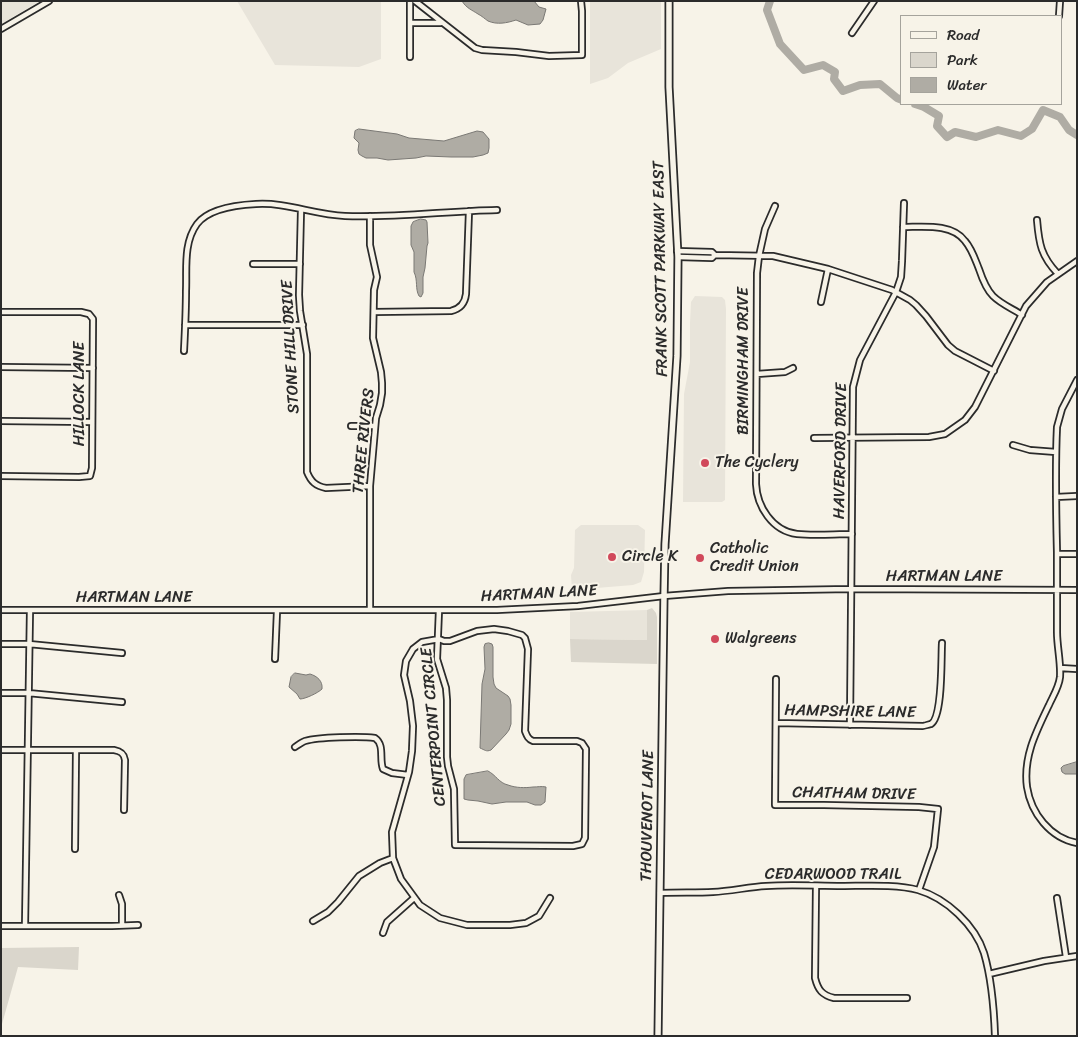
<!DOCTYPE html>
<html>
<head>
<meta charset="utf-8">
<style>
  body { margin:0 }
  #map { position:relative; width:1078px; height:1037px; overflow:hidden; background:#f7f3e8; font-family:Sriracha,sans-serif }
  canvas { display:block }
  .frame { position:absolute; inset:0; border:2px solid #2b2b2b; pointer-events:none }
  .legend { position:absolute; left:900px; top:15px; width:162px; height:90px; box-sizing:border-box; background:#f7f3e8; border:1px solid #a5a39c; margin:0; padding:6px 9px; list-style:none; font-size:15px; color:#2b2b2b }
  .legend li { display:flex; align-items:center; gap:10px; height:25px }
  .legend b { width:25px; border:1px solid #a5a39c }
</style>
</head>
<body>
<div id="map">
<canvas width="1078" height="1037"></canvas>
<div class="frame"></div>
<ul class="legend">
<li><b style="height:6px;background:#f7f3e8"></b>Road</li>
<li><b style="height:14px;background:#dad6cc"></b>Park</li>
<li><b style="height:14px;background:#afaca4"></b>Water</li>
</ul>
</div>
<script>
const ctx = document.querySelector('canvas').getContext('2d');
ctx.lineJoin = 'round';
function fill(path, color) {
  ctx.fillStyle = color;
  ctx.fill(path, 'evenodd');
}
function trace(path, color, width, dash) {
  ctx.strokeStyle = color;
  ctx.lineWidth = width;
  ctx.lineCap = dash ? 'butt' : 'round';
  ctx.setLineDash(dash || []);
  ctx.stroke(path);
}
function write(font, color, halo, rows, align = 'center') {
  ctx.font = font + ' Sriracha,sans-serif';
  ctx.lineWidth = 4;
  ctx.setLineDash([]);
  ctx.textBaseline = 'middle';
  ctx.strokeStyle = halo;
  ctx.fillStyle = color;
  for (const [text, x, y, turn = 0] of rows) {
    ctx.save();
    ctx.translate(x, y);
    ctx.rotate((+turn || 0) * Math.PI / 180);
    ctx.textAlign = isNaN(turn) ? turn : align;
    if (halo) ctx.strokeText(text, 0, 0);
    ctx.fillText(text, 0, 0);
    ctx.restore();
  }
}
const built = new Path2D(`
  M1,1H40L1,24Z
  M237,1H381V59L359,67L275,65Z
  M590,1H661V49L628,63L608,78L590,84Z
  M695,296L722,297L725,300L726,309L725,500L722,502H683L684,394L690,362V323L691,302Z
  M581,525H638L645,530L644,572L641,582L633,585L572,590L571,575L574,568L575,530Z
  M647,610V640L570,639V612Z`);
const green = new Path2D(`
  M652,608L656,613L657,617V664L571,662L570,639L647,640V610Z
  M79,947L78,970L18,967L2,1024L1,1036V948Z`);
const water = new Path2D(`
  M462,1H534L539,7L546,9L543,20L540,24L528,25L516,20C507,23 497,25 488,21C485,19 482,16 478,14C472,10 466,8 462,1Z
  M359,129L397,134L409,138L444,141L477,131L483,132L489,139V148L488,153L483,155L473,157H451L426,156L416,158L388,160L377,158H366L362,156L359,154L358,150L359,143L354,138L355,131Z
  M421,219L426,220L427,222L428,243L427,246L425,268L423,277V293L421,297L419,296C415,289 418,280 414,272V252L411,245V226L413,222Z
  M489,643L492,644L493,647V677L494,684L496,688L508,696L510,699L511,705V724L509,730L506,734L491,750C486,752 485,750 480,748L482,684L485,669L484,647L485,644Z
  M295,673L306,675L310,674C317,676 323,681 322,689C318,693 305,699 300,699L297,694L289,687L291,677Z
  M1077,762V774H1065L1062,772L1061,768L1063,766Z
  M488,771C496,775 499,783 508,785C516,788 525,788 533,787C538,787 541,786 546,787L545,802L541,805H535L527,802H506L492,804L478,801L468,800L464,799V779L466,775Z`);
const river = new Path2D(`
  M770,1L767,10L780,44L804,70L823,65L835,72L834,79L843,91L860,85L880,84L897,98L902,100
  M915,104L924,107L939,116L937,126L947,137L955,132L976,137L998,130L1021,136L1032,129L1043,110L1060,117L1069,130L1077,135`);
const minor = new Path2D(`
  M415,1L475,48L482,50L516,52L549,56L582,55V11L581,1
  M1059,16L1060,1
  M410,23H441
  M1,29L49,1
  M852,33L874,1
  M410,57V1
  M775,206L765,229L759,256L757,273L756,484C757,506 772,531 797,534C815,536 834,534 852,534
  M301,210L299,295L300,311L307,354V472C311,482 316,486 326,488L370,486
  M1037,220C1039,244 1041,256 1058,274
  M903,227C923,227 952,223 965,241C972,249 975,259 979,269C982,278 986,289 993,296C1001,304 1013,309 1022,315
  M677,251L712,252L715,255L773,256L828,269L892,290L910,300L916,305L926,316L948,345L955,351L994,371
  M678,257L712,258L715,255
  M253,264H300
  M821,302L828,269
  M1,312H81L89,314L93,319L92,468L90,476L79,477L1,476
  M374,312L451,311C460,309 465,303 466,294L469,211
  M185,325H303
  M184,351C185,331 186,311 186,291C187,269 183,243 197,224C209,208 237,205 256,204C286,202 315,215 345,216C396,218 447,211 497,210
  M1,367L93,368
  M757,374L785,372L793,368
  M1077,380L1062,409L1057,427C1055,469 1056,511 1057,552C1057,579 1057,605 1057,632C1057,647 1061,662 1060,677C1059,687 1053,696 1049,705C1036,732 1023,757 1027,787C1031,813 1050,838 1077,843
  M1,421L92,422
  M351,426H375
  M814,438L929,437L945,434L965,420L975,407L1026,306L1047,282L1077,261
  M1013,445L1030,450L1056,452
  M1056,497L1077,496
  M1057,554H1077
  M1,610H497L578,606L664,596L728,591L851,589L1077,590
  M370,610V486L376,418L380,405L382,393V383L381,372L373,338L374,290L377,277L370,245V216
  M439,610L437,659L446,688L447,700V757L448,766L454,789L455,845L573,846L582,844L585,838L586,749L582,743L577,741H533C528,739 527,736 525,731L528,649L525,638L522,635L508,631L494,629L477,631L450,641H444L439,639L422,642L413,649L406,661L404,675L410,701L413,726L412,751L409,772L392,832L393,858L401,879L420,905L440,918L467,925H510L526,923L539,916L550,898
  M1,644H29L122,653
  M275,659L277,611
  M1060,668L1077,669
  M776,679L775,805H824L919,807L938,809L934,847L919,890
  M1,693H28L122,702
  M776,723L923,726C924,726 930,724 931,724C943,717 941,657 942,643
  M850,725L853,387L860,360L896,292L901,277L902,261L904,203
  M295,747C298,745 302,742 305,741C318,737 362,736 375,738C385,745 379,759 383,769L392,773L408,775
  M1,750H114C120,751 124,753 125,760L124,810
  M75,849L76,750
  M816,886L815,978C818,990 822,995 834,998H907
  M660,893C678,892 696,893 713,892C731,891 749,887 766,886C791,884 817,886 842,886C864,886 897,884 918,890C946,898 975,925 984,953C992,980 994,1008 995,1036
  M119,895L122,904V925
  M1057,898L1066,957
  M313,921L328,912L338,902L359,876L380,863L393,858
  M1,926H112L138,925
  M25,926L30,610
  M383,933L387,922L414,898
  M989,974L1044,961L1077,956`);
const major = new Path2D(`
  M658,1036L664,596L665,544L677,356L678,257L669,87V1`);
const markers = [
  [705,463,5,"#d1495b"],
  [612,557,5,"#d1495b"],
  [700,558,5,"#d1495b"],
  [715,639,5,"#d1495b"]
];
const streetNames = [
  ["FRANK SCOTT PARKWAY EAST",661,269,-91],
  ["STONE HILL DRIVE",291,347,-93],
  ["BIRMINGHAM DRIVE",744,361,-90],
  ["HILLOCK LANE",80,394,-90],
  ["THREE RIVERS",364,441,-84],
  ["HAVERFORD DRIVE",841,451,-89],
  ["HARTMAN LANE",944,577],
  ["HARTMAN LANE",539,594,-3],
  ["HARTMAN LANE",134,598],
  ["HAMPSHIRE LANE",850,712,1],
  ["CENTERPOINT CIRCLE",434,727,-95],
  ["CHATHAM DRIVE",854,794,1],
  ["THOUVENOT LANE",648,816,-89],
  ["CEDARWOOD TRAIL",833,875]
];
const poiNames = [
  ["The Cyclery",715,463],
  ["Catholic",710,549],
  ["Credit Union",710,567],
  ["Circle K",622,557],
  ["Walgreens",725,639]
];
fill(built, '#e8e4da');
fill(green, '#dad6cc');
fill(water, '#afaca4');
trace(water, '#7a7874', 1);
trace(river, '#afaca4', 8);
trace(minor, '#2b2b2b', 8);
trace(major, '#2b2b2b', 9);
trace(minor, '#f7f3e8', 4.5);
trace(major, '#f7f3e8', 5.5);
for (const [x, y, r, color] of markers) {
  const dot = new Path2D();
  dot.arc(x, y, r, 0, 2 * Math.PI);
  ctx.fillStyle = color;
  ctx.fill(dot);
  trace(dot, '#f7f3e8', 2);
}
write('16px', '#2b2b2b', '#f7f3e8', streetNames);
write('16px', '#2b2b2b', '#f7f3e8', poiNames, 'left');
</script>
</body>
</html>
